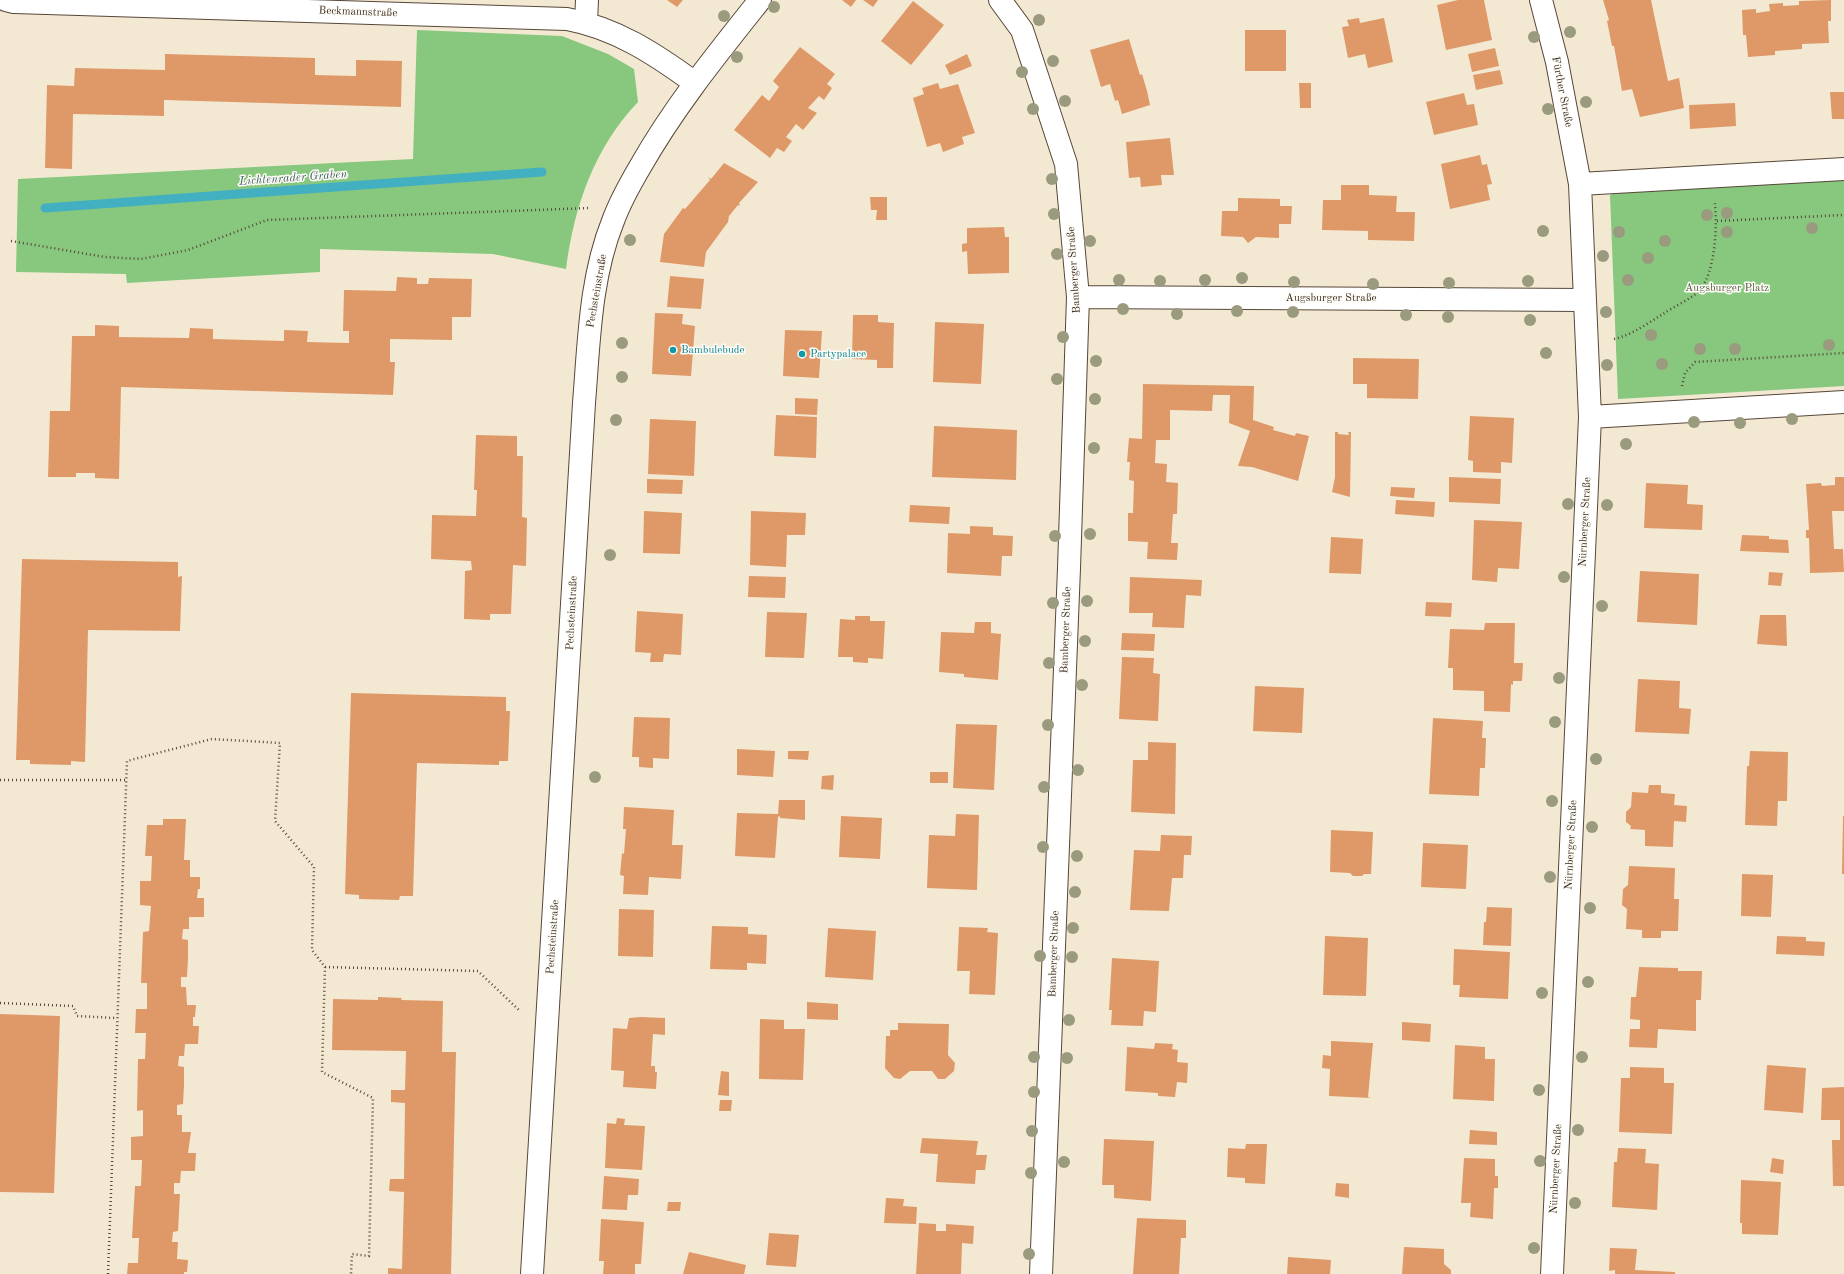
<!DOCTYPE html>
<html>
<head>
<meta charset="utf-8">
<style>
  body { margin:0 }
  canvas { display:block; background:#f3e9d2 }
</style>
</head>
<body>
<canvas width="1844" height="1274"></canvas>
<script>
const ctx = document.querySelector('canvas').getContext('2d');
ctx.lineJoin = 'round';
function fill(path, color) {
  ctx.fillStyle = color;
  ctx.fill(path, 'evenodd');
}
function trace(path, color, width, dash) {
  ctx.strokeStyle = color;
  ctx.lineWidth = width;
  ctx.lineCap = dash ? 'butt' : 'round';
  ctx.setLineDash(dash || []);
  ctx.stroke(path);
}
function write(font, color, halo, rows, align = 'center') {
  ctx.font = font + ' "Old Standard TT",serif';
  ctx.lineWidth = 3;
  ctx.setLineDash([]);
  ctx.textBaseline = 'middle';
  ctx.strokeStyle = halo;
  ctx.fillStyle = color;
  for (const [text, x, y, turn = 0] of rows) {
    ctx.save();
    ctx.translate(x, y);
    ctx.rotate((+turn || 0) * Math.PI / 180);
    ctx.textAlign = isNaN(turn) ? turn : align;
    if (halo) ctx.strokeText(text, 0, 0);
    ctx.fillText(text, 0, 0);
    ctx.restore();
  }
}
const green = new Path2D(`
  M417,30L562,36L608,54L634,69L638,102C594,148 574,207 566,269L493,254L320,249V272L127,283L126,274L16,272L18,179L413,159Z
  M1844,176V386L1618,399L1610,195L1622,189Z`);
const stream = new Path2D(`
  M45,208L542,172`);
const building = new Path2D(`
  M667,0H683L677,7Z
  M842,0H856L851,7Z
  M863,0H878L873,7Z
  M1458,0H1484L1492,40L1446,50L1437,5Z
  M1603,0H1651L1668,81L1679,78L1684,108L1640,117L1632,89L1622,91L1614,46H1612L1607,21L1609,20Z
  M1831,0V21H1828L1829,43L1802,44V49L1775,51V55L1748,57L1746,35H1743L1742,10L1756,9V13L1770,11L1769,4L1783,3V6L1799,5V1Z
  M913,1L944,25L911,65L881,41Z
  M1359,18L1360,23L1384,18L1393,62L1368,68L1365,54L1348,58L1342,27L1349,26L1347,20Z
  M1245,30H1286V71H1245Z
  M1129,39L1140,75L1142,74L1147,91L1150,105L1122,114L1118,100L1115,101L1110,84L1101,87L1090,50Z
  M800,47L835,74L827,84L832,88L824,100L819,96L808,108L817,113L803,130L796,124L786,137L792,141L784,152L777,148L770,158L734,130L762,95L769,101L779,87L773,81Z
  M1495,48L1499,66L1472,72L1468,54Z
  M165,54L315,58V75L356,76V60L402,61L401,107L164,100V116L73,114L72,169L45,168L47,85L74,86L75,68L165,70Z
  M967,54L972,66L950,75L945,65Z
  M1500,70L1503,84L1476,90L1473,75Z
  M938,83L940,89L958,84L975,133L962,137L964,144L943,152L940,143L927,147L913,98L924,94L922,88Z
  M1299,83H1311V108H1300Z
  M1830,92H1844V119H1832Z
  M1464,93L1467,105L1474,104L1478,125L1434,135L1426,102Z
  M1735,103L1736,126L1690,129L1689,105Z
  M1170,138L1174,175H1161L1162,185L1141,187L1140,177L1129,178L1126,142Z
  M1480,155L1482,165L1487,164L1492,184L1487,185L1490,200L1450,209L1441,164Z
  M724,163L758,182L739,203L740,206L738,205L729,216L728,222L706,252L704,267L660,262L664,234L683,208L685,209L710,180L708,177L711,179Z
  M1341,185H1369V195L1397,196L1396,212H1415L1414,241L1368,240V231L1322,230L1323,200H1341Z
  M870,197H887V220H876L877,210H871Z
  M1238,198L1280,199V206H1292L1291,224H1279V238L1256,237L1248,243L1243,237L1221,236L1222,211H1238Z
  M1004,227L1005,237H1009V273L968,274L967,251L962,252V244L967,243V228Z
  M670,276L704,279L701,309L667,307Z
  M397,277L417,278V284H428L429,278L472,279L471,317H452V340L390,339V362H395L393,395L121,387L119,479L95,478V473H76V477H48L50,411H70L72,336H95V325L119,326V337L189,338L190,328L213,329V339L284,341V330L308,331L307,342L349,343V331H343L344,290L396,291Z
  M655,313L683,314L682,324L695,326L691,376L652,374Z
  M853,315H878V322L894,323L893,368H877V360L852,359Z
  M935,322L984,324L981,384L933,382Z
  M785,330L822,331L819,378L783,376Z
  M1353,358L1419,359L1418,399L1367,398V384H1353Z
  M1143,384L1254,386L1253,420L1274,427L1273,430L1295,436L1296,433L1309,436L1298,481L1252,467L1238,466L1250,431L1229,423L1230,395H1213L1212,411L1170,410V440H1156L1155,463L1167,464L1166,482L1178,483L1177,514H1173L1171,543H1178L1177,560L1147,559L1148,542L1128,541V513H1133L1134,481L1129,480L1130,462H1127L1129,438L1142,439Z
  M795,398L818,399L817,415L795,414Z
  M776,415L817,417L816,458L774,456Z
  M1470,416L1514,418L1512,463L1501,462V473L1473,472V461L1468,460Z
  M650,419L696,421L694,476L648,474Z
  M934,426L1017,430L1016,480L932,477Z
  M1335,432H1338V434L1349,435L1348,432H1351L1350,497L1332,492L1335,477Z
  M476,435L517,436V456H523L522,517L527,518L526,566L513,565L511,614H490V620L464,619L465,571L472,570L471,561L431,559L432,515L476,516L477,490H474Z
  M1449,477L1501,479L1500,504L1449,502Z
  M1835,477H1844V511H1832L1834,549H1843L1844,572L1810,573L1809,538H1806V530H1809L1806,484L1821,483L1822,486L1835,485Z
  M647,479L683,480L682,494L647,493Z
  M1646,483L1688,485L1687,504L1703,505L1702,530L1644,528Z
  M1391,487L1415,488L1414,498L1390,496Z
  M1396,500L1435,502L1434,517L1395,514Z
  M910,505L950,507L949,524L909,522Z
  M644,511L682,513L680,554L643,553Z
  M751,511L806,513L805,535H787L786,567L750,565Z
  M1474,520L1522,522L1519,569L1498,568L1497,582L1472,580Z
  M970,526L993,527V535L1013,536L1012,556H1002L1001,576L947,573L948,533L970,534Z
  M1742,535L1769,536V539L1788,540L1789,553L1740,551Z
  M1331,537L1363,539L1361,574L1329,573Z
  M22,559L178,562V577L182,576L180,631L88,630L85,762L71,761V765L30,764V760H16Z
  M1640,571L1699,574L1697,625L1637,622Z
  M1769,572L1783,573L1781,586L1768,585Z
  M749,576L786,577L785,598L748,597Z
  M1130,577L1202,580L1201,596L1186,595L1184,628L1152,627L1153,613H1129Z
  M1426,602L1452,603L1451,617L1425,616Z
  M637,611L683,614L681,655L664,654L663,662H650L651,653L635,652Z
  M767,612L807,613L804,658L765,657Z
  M1760,615H1786L1787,646L1757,644Z
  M855,616H870V621H885L883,659L868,658V663L853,662V657H838L840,619L855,620Z
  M975,622H991V633L1001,634L998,680L964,677V674L939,672L941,632L974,633Z
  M1485,623H1515L1514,663H1523L1522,681H1513V685L1511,684L1510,712L1484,711V691L1453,690V668H1448L1450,629L1484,630Z
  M1122,633L1155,634L1154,651L1121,650Z
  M1122,657L1154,658L1153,673L1160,674L1158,721L1119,719Z
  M1638,679L1680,681L1679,708L1691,709L1689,734L1635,732Z
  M1255,686L1304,688L1302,733L1253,731Z
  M351,693L506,697V711H510L508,761H499V765L417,763L413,896H400L399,900L359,899V895L345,894Z
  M634,717L670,718L669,759L653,758V768L639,767V757H632Z
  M1433,718L1483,721L1482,738H1486L1485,768H1480L1479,796L1429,794Z
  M956,724L997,725L994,790L953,788Z
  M1148,742L1176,743L1175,814L1131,812L1133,760H1148Z
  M737,749L775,751L773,777L737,775Z
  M788,751H809L808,760L788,759Z
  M1750,751L1788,752L1787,801H1778L1777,826L1745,825L1747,766H1749Z
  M930,772H948V783H930Z
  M834,775L833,790L821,789L822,776Z
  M1649,785H1661V793L1675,794L1674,805L1687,806L1686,822L1674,821L1673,847L1645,846V830L1630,829L1631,826L1626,822V812L1631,807L1632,792L1648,793Z
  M779,800H805V820L780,818V816L778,817L775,858L735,856L737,813L778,814Z
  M624,807L674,810L672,845H683L681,879L649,877L648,895L623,894L624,876L620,875L622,853L624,854L626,829H623Z
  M956,814L979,815L977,890L927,888L929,835L955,836Z
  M841,816L882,818L880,859L839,857Z
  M1843,816H1844V874H1842Z
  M163,819H186L184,860H190V877H200V889H198L197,898H204V917H189V929H183L182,939L188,940V958L187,977H181V987H186L187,1005H196L195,1017H193V1026H199L198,1044H185L184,1056H179L178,1066L184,1067V1085L183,1104L177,1105V1115H182V1132H191L188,1153H196L195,1171H181L180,1183H174V1194H180L178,1231L173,1232L172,1242H178L177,1259L188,1260L187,1272H184V1274H127L128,1263H138L139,1238H132L135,1186H141L142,1160H131V1137L143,1136V1110L137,1111L138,1059H145L146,1033H135L136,1009H147V983H141L143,932L149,931L151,906L140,905V881H151L152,856H145L147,825H163Z
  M1331,830L1373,832L1371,874H1364L1362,876H1353L1350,873L1330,872Z
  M1161,835L1192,836L1191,855H1184L1183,878H1172L1169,911L1130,910L1134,850L1160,851Z
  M1423,843L1468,845L1466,889L1421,887Z
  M1629,866L1675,868L1674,899H1679L1678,931H1661V938H1642V930L1626,929L1627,909L1622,905L1623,889L1628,885Z
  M1742,874L1773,875L1771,917L1741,916Z
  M1487,907L1512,908L1511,946L1483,945L1484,922H1486Z
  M619,909L654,910L653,957L618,956Z
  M712,926L748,927V934L767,935L766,964L747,963V970L710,969Z
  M959,927L988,928L987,932L998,933L995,995L969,994L970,971H957Z
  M828,928L876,931L873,980L825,977Z
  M1325,936L1368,938L1366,996L1323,995Z
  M1777,936L1806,937V941L1825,942L1824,956L1776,954Z
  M1454,949L1510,952L1508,999L1459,997L1460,985H1453Z
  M1112,958L1159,961L1156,1012L1144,1011L1143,1026L1111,1025L1112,1010H1109Z
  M1639,967L1678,968V971H1702L1701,1000H1696V1031L1658,1029L1657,1048L1629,1047L1630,1029H1640V1020L1630,1019L1631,997H1636Z
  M378,997L402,998L401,1000L443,1001L442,1052H456L451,1274H388V1268L402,1269L404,1192L389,1191L390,1179H404L405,1103L391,1102V1090H405L406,1051L332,1050L333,999L378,1000Z
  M807,1002L838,1004V1020L807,1019Z
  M0,1014L60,1016L54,1193L0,1192Z
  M641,1017L665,1018V1035L653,1034L651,1066H655V1072H657L656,1089L623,1087L624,1071L611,1070L613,1028L627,1029L629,1018Z
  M760,1019L784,1020V1029H805L803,1080L759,1079Z
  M1402,1022L1431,1024L1430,1042L1402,1040Z
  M898,1023L949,1024L948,1055L955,1063L954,1071L945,1079H938L932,1071H910L900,1079L894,1078L885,1068L886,1036H890V1030H898Z
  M1331,1041L1373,1043L1368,1097L1371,1098L1329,1096L1330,1069L1322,1068L1323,1055L1331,1056Z
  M1155,1043L1173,1044L1172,1049L1178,1050L1177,1062L1188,1063L1187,1083L1177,1082L1175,1097L1158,1096V1093L1125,1091L1127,1047L1154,1049Z
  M1455,1045L1485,1047V1059H1495L1494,1101L1453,1099Z
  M1767,1065L1806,1068L1803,1113L1764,1110Z
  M1630,1067L1664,1068V1083H1674L1672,1134L1619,1132L1621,1078H1630Z
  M721,1071L729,1072V1096L718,1095Z
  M1844,1087V1186H1833L1832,1140H1840V1120H1821L1822,1088Z
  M720,1100H732L731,1111H719Z
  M617,1118L625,1119L624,1125L645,1126L642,1170L605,1168L607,1123L616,1124Z
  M1470,1130L1497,1132V1145L1469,1144Z
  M922,1138L978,1141L976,1155H987L985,1170H976L975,1184L936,1182L938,1154L920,1153Z
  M1104,1139L1154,1141L1151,1201L1114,1198V1185H1102Z
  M1246,1144H1267L1265,1184L1245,1183V1178L1227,1177L1228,1148L1245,1149Z
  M1618,1148L1646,1149L1645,1163L1659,1164L1657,1210L1612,1207L1614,1162H1617Z
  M1464,1158L1495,1159V1176H1498V1188H1494L1493,1219L1470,1217L1471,1203H1461Z
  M1772,1158L1784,1160L1783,1174L1770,1172Z
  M604,1176L639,1179L638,1195H628L627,1210L602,1209Z
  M1741,1180L1781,1182L1778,1235L1742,1234V1223H1740Z
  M1336,1183L1349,1184V1198L1335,1196Z
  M886,1198L904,1199L903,1206L917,1207L916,1224L884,1223Z
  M668,1202H681L680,1211H667Z
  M1137,1218L1186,1220V1238H1181L1179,1274H1133Z
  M601,1219L644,1222L641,1264H635V1274H603L604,1261H599Z
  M919,1223L936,1224V1231H946V1224L974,1226L973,1244L962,1243L961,1274H916Z
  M769,1233L799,1235L796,1267L766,1265Z
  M1404,1247L1444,1249V1264L1451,1270V1274H1402Z
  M1610,1248L1637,1249L1635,1270L1675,1272V1274H1615V1270L1609,1271Z
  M689,1252L746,1265L744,1274H683Z
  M1288,1257L1331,1260L1330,1274H1287Z`);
const path = new Path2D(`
  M1717,221L1844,215
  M11,241L105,257L141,259L188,250L267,220L590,208
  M1614,339C1632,335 1648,323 1663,314C1673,307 1691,299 1699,291C1716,272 1717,226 1715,203
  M1682,386L1685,373L1695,362L1844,353
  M0,780H125
  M325,967L478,971L520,1011
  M0,1003L73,1006L77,1016L116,1018
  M108,1274L127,761L212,739L280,743L275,821L314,867L312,950L325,967L322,1072L373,1098L369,1256L352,1254L351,1274`);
const minor = new Path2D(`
  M6,0L14,2L567,19C616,28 655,54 695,83
  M1000,0L1022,30L1066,164L1078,297L1069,568L1041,1274
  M1541,0L1557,62L1580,184L1590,417L1552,1274
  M586,22L587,0
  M1580,184L1844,169
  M1078,297L1584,300
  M1590,417L1844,402
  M532,1274L584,403C589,342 590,278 613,221C620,202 630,184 640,167C674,107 717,54 760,0`);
const trees = [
  [774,7],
  [724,16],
  [1039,20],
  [1570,32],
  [1534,37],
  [737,57],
  [1053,61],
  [1022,72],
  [1065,101],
  [1586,102],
  [1033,109],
  [1548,109],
  [1052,179],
  [1727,213],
  [1054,214],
  [1707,215],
  [1812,228],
  [1543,231],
  [1619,232],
  [1727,232],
  [630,240],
  [1090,241],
  [1665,241],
  [1057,254],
  [1603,256],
  [1648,258],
  [1242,278],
  [1119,280],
  [1205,280],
  [1628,280],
  [1160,281],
  [1528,281],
  [1294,282],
  [1449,283],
  [1373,284],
  [1123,309],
  [1237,311],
  [1293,312],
  [1606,312],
  [1177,314],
  [1406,315],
  [1448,317],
  [1530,320],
  [1651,335],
  [1063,337],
  [622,343],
  [1829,345],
  [1700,349],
  [1735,349],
  [1546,353],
  [1096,361],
  [1662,364],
  [1607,365],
  [622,377],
  [1057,379],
  [1095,399],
  [1792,419],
  [616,420],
  [1694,422],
  [1740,423],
  [1626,444],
  [1094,448],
  [1568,504],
  [1607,505],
  [1090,534],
  [1055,536],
  [610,555],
  [1564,577],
  [1087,601],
  [1053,603],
  [1602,606],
  [1085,641],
  [1049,663],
  [1559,678],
  [1082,685],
  [1555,722],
  [1048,725],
  [1596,759],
  [1078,770],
  [595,777],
  [1044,787],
  [1552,801],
  [1592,827],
  [1043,847],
  [1077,856],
  [1550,877],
  [1075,892],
  [1590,908],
  [1073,928],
  [1040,956],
  [1072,957],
  [1588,982],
  [1542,993],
  [1069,1020],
  [1034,1057],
  [1582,1057],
  [1067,1058],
  [1539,1090],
  [1034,1092],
  [1578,1130],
  [1032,1131],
  [1540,1161],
  [1064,1162],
  [1031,1173],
  [1575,1203],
  [1534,1248],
  [1029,1254]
];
const markers = [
  [673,350,4,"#0f9aa8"],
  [802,354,4,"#0f9aa8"]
];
const streetNames = [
  ["Beckmannstraße",358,12,2],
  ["Fürther Straße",1562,92,79],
  ["Bamberger Straße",1074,270,-94],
  ["Pechsteinstraße",597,291,-80],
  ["Augsburger Straße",1331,298],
  ["Nürnberger Straße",1585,522,-87],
  ["Pechsteinstraße",572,613,-87],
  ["Bamberger Straße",1066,630,-88],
  ["Nürnberger Straße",1571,845,-87],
  ["Pechsteinstraße",553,937,-86],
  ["Bamberger Straße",1054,954,-88],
  ["Nürnberger Straße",1556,1169,-87]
];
const parkNames = [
  ["Augsburger Platz",1727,288]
];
const cultureNames = [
  ["Bambulebude",681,350],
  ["Partypalace",810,354]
];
const waterNames = [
  ["Lichtenrader Graben",293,178,-4]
];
fill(green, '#87c77e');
trace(stream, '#43b0c1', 9);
fill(building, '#df9968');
trace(minor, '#574739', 24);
trace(path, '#574739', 2.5, [1, 3]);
trace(minor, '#fff', 22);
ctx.fillStyle = '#9a9a7f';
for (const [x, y] of trees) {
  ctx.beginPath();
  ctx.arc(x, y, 6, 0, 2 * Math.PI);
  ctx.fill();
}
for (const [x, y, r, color] of markers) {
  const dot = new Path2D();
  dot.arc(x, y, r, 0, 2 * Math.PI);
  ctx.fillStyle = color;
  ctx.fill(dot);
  trace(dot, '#fdfcf7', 1.5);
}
write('11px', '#3b2a1e', '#fdfcf7', streetNames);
write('11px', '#52593b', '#fdfcf7', parkNames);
write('11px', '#0d838f', '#fdfcf7', cultureNames, 'left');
write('italic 12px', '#3e605f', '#fdfcf7', waterNames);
</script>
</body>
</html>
